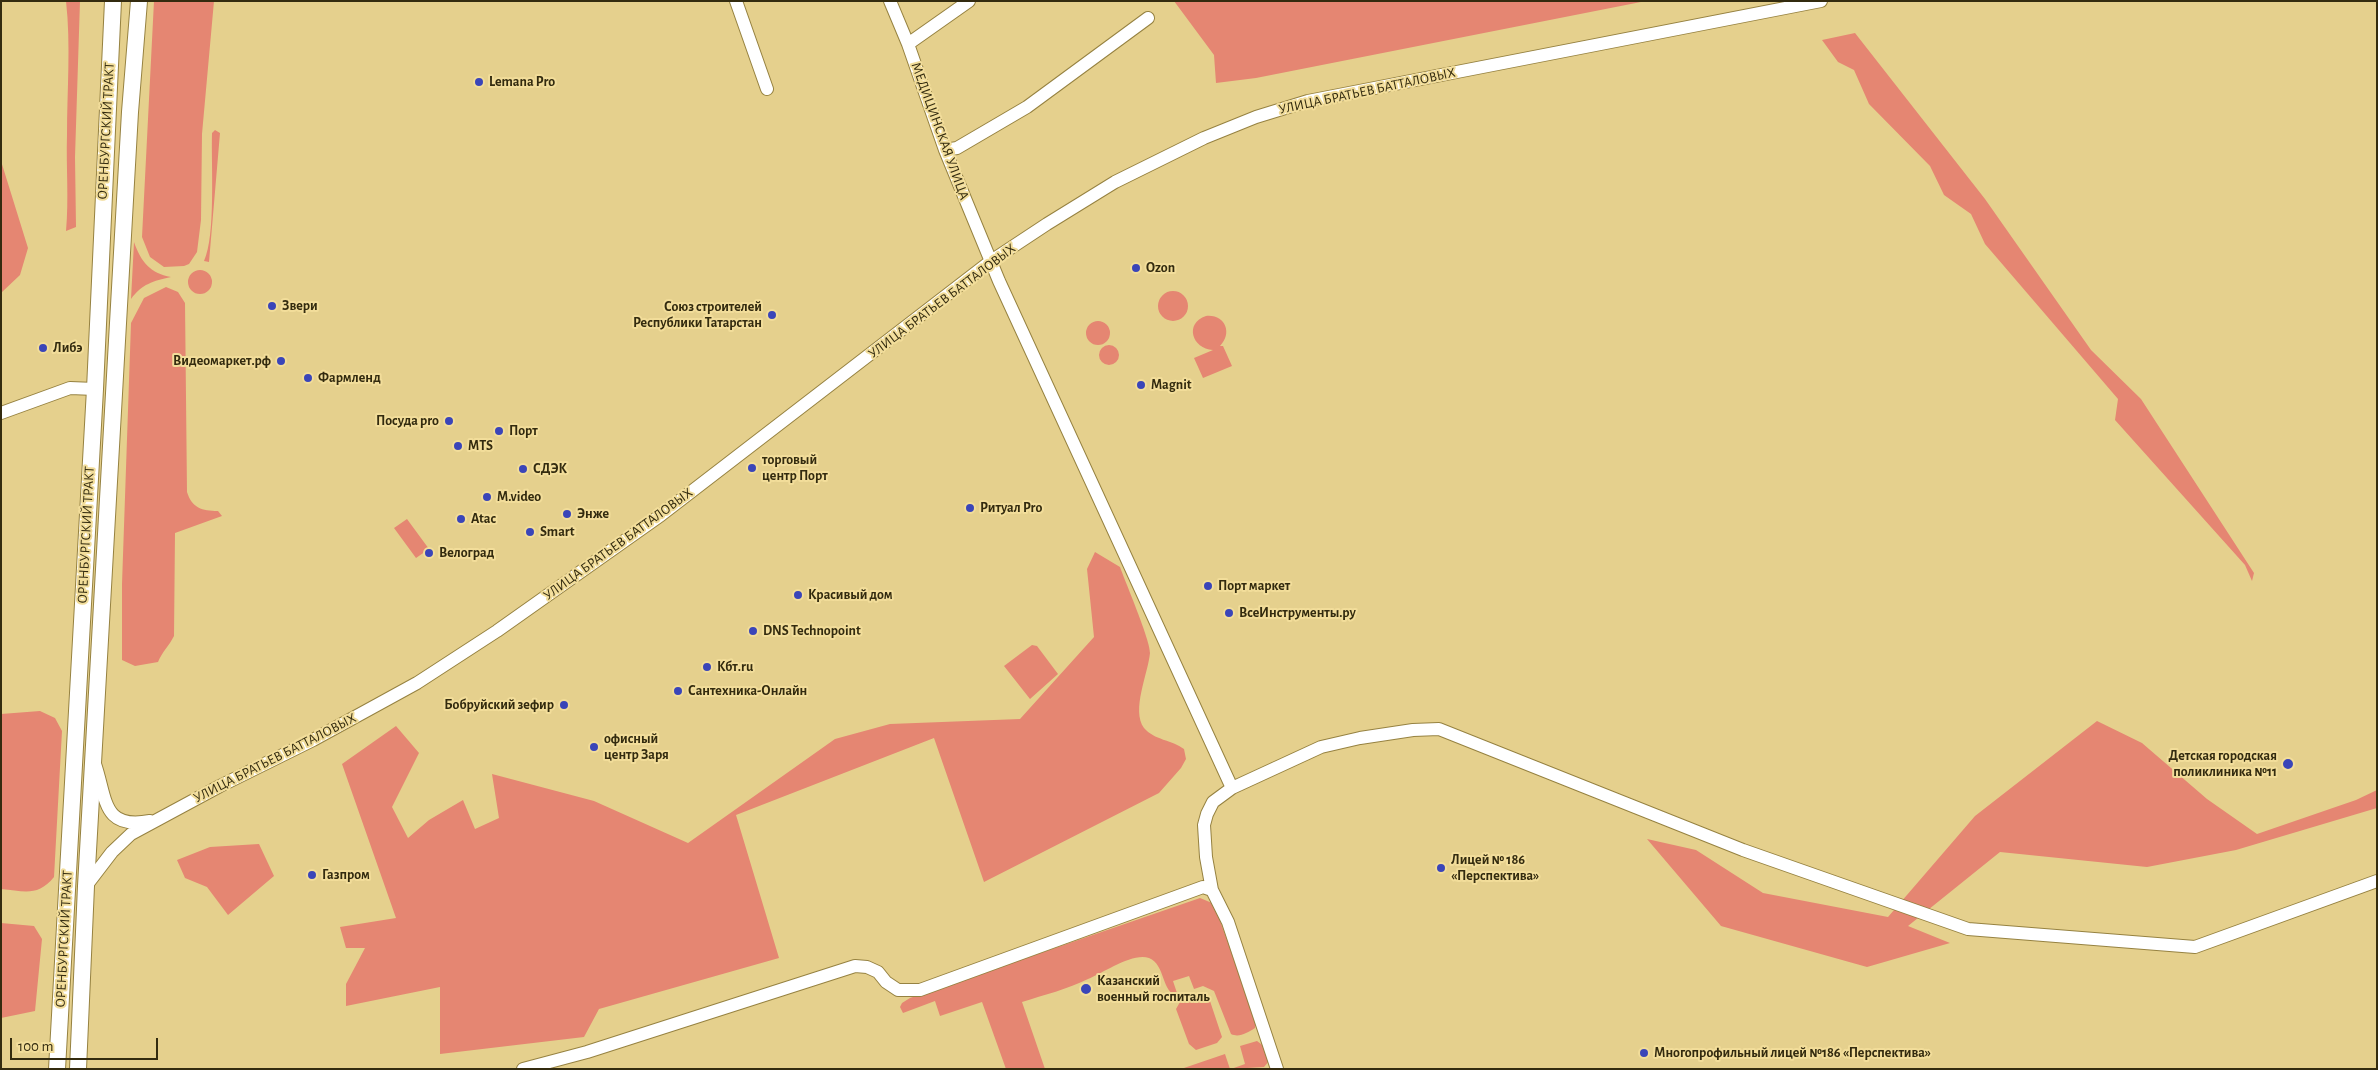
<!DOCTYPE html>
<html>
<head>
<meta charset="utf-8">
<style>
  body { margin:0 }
  #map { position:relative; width:2378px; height:1070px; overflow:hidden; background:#e5d08d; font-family:"Alegreya Sans",sans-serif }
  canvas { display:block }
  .frame { position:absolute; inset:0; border:2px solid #332b0f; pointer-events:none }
  .scale { position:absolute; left:10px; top:1038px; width:148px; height:22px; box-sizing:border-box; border:2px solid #332b0f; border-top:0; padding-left:6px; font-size:15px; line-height:18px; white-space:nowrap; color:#332b0f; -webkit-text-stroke:4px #f2dd9a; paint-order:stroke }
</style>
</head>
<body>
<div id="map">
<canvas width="2378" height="1070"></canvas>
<div class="frame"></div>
<div class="scale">100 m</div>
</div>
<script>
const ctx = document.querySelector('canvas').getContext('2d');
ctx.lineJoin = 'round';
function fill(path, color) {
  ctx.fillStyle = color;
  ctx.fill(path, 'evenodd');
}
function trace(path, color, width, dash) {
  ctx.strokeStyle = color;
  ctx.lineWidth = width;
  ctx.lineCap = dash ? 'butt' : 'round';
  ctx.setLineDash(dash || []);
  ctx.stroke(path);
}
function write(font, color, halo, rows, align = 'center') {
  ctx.font = font + ' "Alegreya Sans",sans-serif';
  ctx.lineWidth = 4;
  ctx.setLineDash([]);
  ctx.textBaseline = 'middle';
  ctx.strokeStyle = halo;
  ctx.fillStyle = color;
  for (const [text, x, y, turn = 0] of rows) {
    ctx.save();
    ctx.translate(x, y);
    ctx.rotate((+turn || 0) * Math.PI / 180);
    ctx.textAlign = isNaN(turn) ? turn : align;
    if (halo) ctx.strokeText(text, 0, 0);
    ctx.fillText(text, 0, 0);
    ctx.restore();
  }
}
const green = new Path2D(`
  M66,1H80L75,157L76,227L66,231C69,199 66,167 67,135C67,91 71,45 66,1Z
  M154,1H214L202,134L201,220L197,252L189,264L184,266L164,267L150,257L142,237Z
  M1174,1H1646L1256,78L1216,83L1214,55Z
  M1855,33L1985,199L2091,350L2141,399L2254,573L2252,581L2245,565L2115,420L2118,399L1985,244L1971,214L1944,195L1930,166L1869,104L1854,70L1838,62L1822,40Z
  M215,130L220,133L209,262L204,261C216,236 211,163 212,133Z
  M1,161L28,248L20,275L1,293Z
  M134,242C141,262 150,273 171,277C153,281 142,284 131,299Z
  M188 282a12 12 0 1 1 24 0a12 12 0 1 1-24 0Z
  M166,287L178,292L185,303L187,492C192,508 202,511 218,511L222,516L175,533L174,636C169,646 162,652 158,662L135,666L122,660V584L131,323L144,298Z
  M1158 306a15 15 0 1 1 30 0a15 15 0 1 1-30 0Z
  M1206,316C1225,314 1233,333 1220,346H1223L1232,366L1203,378L1194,358L1213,350C1192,349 1184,323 1206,316Z
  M1086 333a12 12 0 1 1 24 0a12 12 0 1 1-24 0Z
  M1099 355a10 10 0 1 1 20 0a10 10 0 1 1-20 0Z
  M407,519L429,549L416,558L394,528Z
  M1095,552L1120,567C1125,581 1151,642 1150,653C1148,674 1131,710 1144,728C1154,740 1172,740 1184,749L1186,759L1181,768L1159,793L984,882L934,738L736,815L779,958L599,1009L584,1037L440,1054V987L346,1006V984L365,948H346L340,927L396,918L342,764L396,726L419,753L392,807L408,838L429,820L463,800L475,829L499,818L492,774L594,801L688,843L835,739L890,724L1020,719L1094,637L1087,569Z
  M1032,645L1037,646L1058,674L1030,699L1004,666Z
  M40,711L55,718L62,731L54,877C38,897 24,891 1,889V714Z
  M2097,721L2142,743L2207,799L2257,834L2356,800L2377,790V808L2236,850L2147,867L2000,852L1908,926L1950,943L1867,967L1721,926L1647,839L1696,850L1763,893L1888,917L1975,816Z
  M259,844L274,876L228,915L207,887L185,878L177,860L210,847Z
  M1200,898L1212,903L1217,912L1256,1022L1255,1028C1247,1033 1239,1038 1231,1034L1214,991L1203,986L1194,989L1189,976L1173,981L1178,996C1161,993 1166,965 1149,958C1133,952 1103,973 1088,979C1068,989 1044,995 1022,1002L1045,1069H1006L982,1002L940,1016L935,1001L903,1013L900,1007L902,1003L910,998Z
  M1,923L34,926L42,939L35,1011L1,1018Z
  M1204,994L1209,998L1222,1037L1217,1043L1196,1050L1189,1044L1176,1009L1180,1002Z
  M1257,1041L1265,1047L1269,1061L1264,1067L1231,1069L1245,1064L1240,1046Z
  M1225,1054L1230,1069H1181Z`);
const minor = new Path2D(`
  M736,1L767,89
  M890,1L908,44L945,150L999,281L1232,788
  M908,44L969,1
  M945,150L957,148L1027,107L1148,18
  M1,413L70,388L95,389
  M95,764C107,799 102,830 150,821
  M86,886L112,852L131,834L220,786L313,740L417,683L497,631L661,515L991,261L1047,224L1115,182L1204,138L1256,117L1308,101L1821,1
  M523,1069L587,1052L855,966L867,967L878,972L886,982L898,990H920L1203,887L1212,890
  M1277,1069L1228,922L1212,890L1206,857L1204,825L1207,814L1213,802L1232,788L1321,747L1360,738L1413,730L1439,729L1743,850L1968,929L2195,947L2377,881`);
const major = new Path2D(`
  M57,1069L95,389L113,1
  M78,1069L86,886L130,112L139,1`);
const markers = [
  [479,82,5,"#3a45b8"],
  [1136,268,5,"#3a45b8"],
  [272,306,5,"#3a45b8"],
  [772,315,5,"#3a45b8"],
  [43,348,5,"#3a45b8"],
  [281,361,5,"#3a45b8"],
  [308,378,5,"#3a45b8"],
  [1141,385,5,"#3a45b8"],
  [449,421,5,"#3a45b8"],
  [499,431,5,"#3a45b8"],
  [458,446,5,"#3a45b8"],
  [752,468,5,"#3a45b8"],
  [523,469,5,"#3a45b8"],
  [487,497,5,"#3a45b8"],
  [970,508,5,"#3a45b8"],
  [567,514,5,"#3a45b8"],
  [461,519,5,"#3a45b8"],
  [530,532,5,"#3a45b8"],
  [429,553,5,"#3a45b8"],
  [1208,586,5,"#3a45b8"],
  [798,595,5,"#3a45b8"],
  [1229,613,5,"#3a45b8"],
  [753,631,5,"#3a45b8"],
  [707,667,5,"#3a45b8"],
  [678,691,5,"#3a45b8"],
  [564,705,5,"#3a45b8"],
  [594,747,5,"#3a45b8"],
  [2288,764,6,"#3a45b8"],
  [1441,868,5,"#3a45b8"],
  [312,875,5,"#3a45b8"],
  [1086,989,6,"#3a45b8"],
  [1644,1053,5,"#3a45b8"]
];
const poiNames = [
  ["Lemana Pro",489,82],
  ["Ozon",1146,268],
  ["Звери",282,306],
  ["Союз строителей",762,307,"right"],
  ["Республики Татарстан",762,323,"right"],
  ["Либэ",53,348],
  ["Видеомаркет.рф",271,361,"right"],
  ["Фармленд",318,378],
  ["Magnit",1151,385],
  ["Посуда pro",439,421,"right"],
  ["Порт",509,431],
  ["MTS",468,446],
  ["торговый",762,460],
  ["центр Порт",762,476],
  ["СДЭК",533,469],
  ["M.video",497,497],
  ["Ритуал Pro",980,508],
  ["Энже",577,514],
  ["Atac",471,519],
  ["Smart",540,532],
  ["Велоград",439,553],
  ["Порт маркет",1218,586],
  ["Красивый дом",808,595],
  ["ВсеИнструменты.ру",1239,613],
  ["DNS Technopoint",763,631],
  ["Кбт.ru",717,667],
  ["Сантехника-Онлайн",688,691],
  ["Бобруйский зефир",554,705,"right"],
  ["офисный",604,739],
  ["центр Заря",604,755],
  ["Детская городская",2277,756,"right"],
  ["поликлиника №11",2277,772,"right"],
  ["Лицей № 186",1451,860],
  ["«Перспектива»",1451,876],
  ["Газпром",322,875],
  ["Казанский",1097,981],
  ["военный госпиталь",1097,997],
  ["Многопрофильный лицей №186 «Перспектива»",1654,1053]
];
const streetNames = [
  ["УЛИЦА БРАТЬЕВ БАТТАЛОВЫХ",1367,91,-12],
  ["ОРЕНБУРГСКИЙ ТРАКТ",106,131,-87],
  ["МЕДИЦИНСКАЯ УЛИЦА",940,131,70],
  ["УЛИЦА БРАТЬЕВ БАТТАЛОВЫХ",942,301,-37],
  ["ОРЕНБУРГСКИЙ ТРАКТ",86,535,-87],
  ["УЛИЦА БРАТЬЕВ БАТТАЛОВЫХ",618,544,-36],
  ["УЛИЦА БРАТЬЕВ БАТТАЛОВЫХ",275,758,-27],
  ["ОРЕНБУРГСКИЙ ТРАКТ",64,939,-87]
];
fill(green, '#e58672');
trace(minor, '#968241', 14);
trace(major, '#968241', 18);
trace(minor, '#fff', 12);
trace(major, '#fff', 16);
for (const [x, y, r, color] of markers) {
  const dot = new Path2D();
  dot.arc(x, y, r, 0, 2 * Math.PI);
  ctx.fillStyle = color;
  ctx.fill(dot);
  trace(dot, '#f2dd9a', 2);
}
write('bold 14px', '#332b0f', '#f2dd9a', poiNames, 'left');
write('14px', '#332b0f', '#f2dd9a', streetNames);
</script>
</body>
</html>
